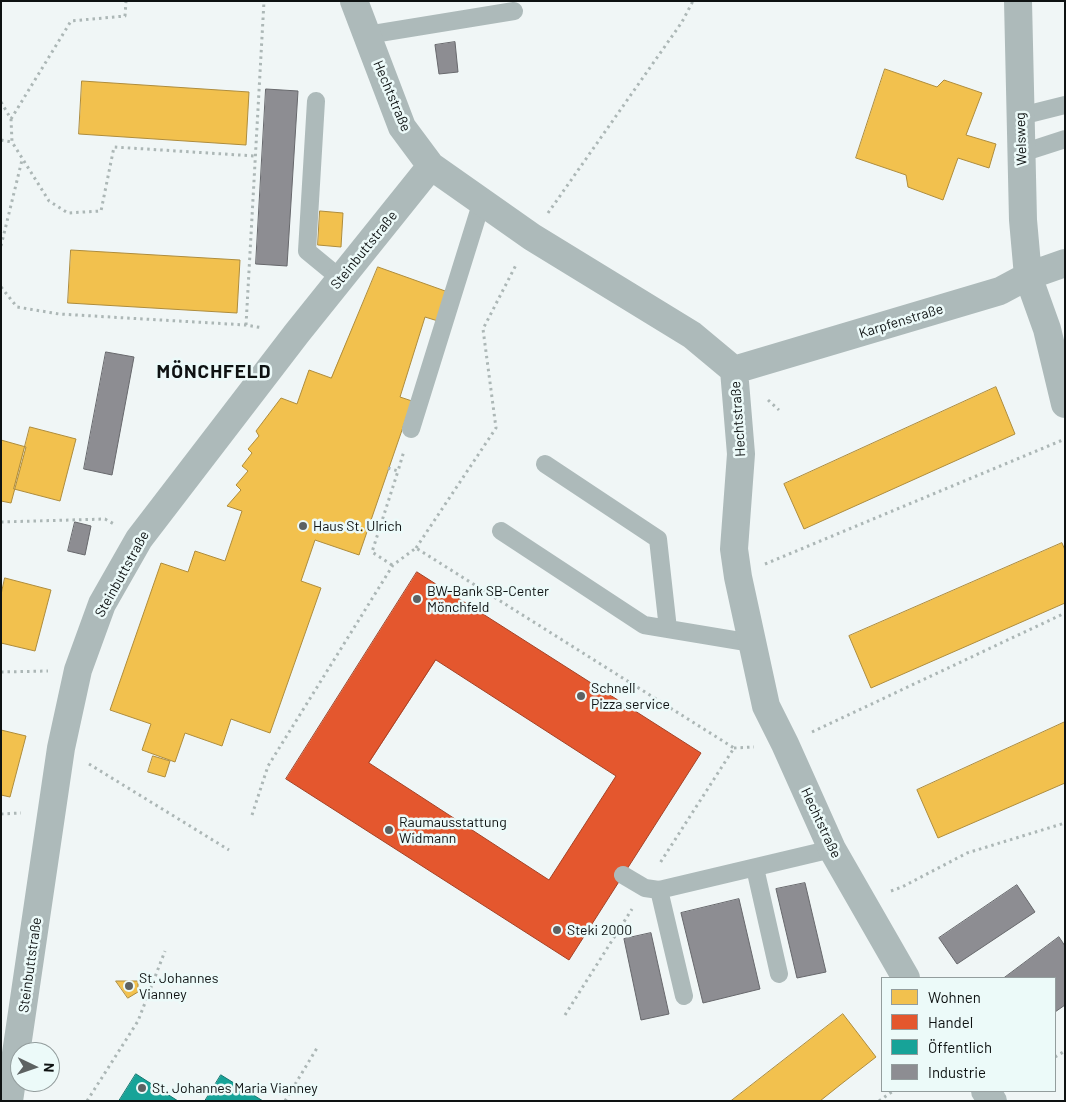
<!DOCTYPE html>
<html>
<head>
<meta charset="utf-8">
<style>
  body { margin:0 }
  #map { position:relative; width:1066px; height:1102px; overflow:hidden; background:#f0f6f6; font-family:Barlow,sans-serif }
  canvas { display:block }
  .frame { position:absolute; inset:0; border:2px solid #0e1212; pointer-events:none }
  .legend { position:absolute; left:881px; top:977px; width:175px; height:115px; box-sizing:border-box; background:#ecfaf9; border:1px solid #939d9d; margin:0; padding:6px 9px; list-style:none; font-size:15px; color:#0e1212 }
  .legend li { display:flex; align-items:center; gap:10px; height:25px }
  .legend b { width:25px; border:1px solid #939d9d }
  .north { position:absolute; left:10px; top:1042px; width:50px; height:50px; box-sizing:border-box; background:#ecfaf9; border:1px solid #939d9d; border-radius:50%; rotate:93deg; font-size:14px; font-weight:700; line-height:20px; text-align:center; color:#0e1212 }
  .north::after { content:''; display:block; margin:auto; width:18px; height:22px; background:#5d6262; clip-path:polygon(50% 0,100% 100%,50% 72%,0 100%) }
</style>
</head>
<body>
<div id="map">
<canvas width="1066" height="1102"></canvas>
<div class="frame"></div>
<ul class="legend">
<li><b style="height:14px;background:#f2c14e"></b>Wohnen</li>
<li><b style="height:14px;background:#e4572e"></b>Handel</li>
<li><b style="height:14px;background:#17a398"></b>Öffentlich</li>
<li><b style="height:14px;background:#8d8d92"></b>Industrie</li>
</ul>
<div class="north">N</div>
</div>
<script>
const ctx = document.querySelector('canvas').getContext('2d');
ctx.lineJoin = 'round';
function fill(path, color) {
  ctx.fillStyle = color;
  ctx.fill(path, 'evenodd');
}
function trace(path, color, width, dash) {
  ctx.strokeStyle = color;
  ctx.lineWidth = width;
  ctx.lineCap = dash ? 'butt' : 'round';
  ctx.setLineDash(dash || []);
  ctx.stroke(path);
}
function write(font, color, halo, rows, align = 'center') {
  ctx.font = font + ' Barlow,sans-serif';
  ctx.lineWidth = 5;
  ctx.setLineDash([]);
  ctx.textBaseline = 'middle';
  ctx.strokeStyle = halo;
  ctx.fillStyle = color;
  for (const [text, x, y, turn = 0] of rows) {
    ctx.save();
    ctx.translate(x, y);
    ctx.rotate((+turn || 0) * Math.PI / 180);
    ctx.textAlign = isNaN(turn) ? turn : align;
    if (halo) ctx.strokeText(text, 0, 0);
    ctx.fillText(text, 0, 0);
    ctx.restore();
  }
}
const homes = new Path2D(`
  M885,69L937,87L944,80L982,93L966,135L996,144L989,168L958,158L943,200L908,187L906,175L856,158Z
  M82,81L249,92L246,145L79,134Z
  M320,211L343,213L341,247L318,245Z
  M71,250L240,260L237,313L68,303Z
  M378,267L448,292L438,321L425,317L400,397L412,401L359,555L315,540L301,581L321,588L270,733L231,719L222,746L185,733L175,762L142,750L151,724L110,710L161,563L188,572L195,551L225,561L242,511L227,506L241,490L236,485L248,471L242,466L252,453L248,449L259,436L256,431L281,398L297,404L309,370L331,378Z
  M996,387L1015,434L804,529L784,484Z
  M30,427L76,439L60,501L14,489Z
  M1,440L26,447L11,503L1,501Z
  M1062,543L1065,550V603L871,688L849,636Z
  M5,578L51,590L35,651L1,643V595Z
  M1065,722V783L938,838L917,790Z
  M1,730L26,736L10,797L1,795Z
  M153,756L170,761L165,777L148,772Z
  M116,981H138V992L128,998Z
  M843,1014L876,1057L840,1085L820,1101H731Z`);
const shops = new Path2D(`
  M417,572L701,753L569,960L286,779ZM436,660L616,776L549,880L369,763Z`);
const public = new Path2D(`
  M136,1074L178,1101H119Z
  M221,1075L263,1101H205Z`);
const industry = new Path2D(`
  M455,42L458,72L439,74L435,45Z
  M266,89L298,91L287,266L256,264Z
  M106,352L134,357L112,475L84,469Z
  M75,522L91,526L85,555L68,551Z
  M805,883L826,972L797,978L776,889Z
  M1017,885L1035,912L957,964L939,938Z
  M739,899L760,989L703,1003L681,913Z
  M651,933L669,1014L641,1020L624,939Z
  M1059,937L1065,946V1005L1055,1012V978H1004Z`);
const path = new Path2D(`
  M1,102L11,119L12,142L49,201L68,213L101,211L114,147L255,156
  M11,119L71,21L125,16L126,1
  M1,140L12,142
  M548,213L682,22L693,1
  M1,246L22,160
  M1,287L17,307L59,314L246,325L263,328
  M246,325L264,1
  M768,400L779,410
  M388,468L398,471L404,451
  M1,522L105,519L114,524
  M416,548L496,428L483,329L517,263
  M765,564L1065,439
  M392,565L372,552L398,471
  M1,672L48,671
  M812,732L1065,613
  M734,748L754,747
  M89,764L229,850
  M1,814L21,813
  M252,815L268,766L393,565L416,548L734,748L660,863
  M891,891L902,887L967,853L1065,823
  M565,1015L632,909
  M1055,1057L1065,1051
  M87,1101L138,1021L165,951
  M285,1101L317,1048
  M879,1101L893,1091`);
const service = new Path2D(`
  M367,35L514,11
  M316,101L307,251L341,279
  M1021,116L1065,105
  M1022,153L1065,139
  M411,429L482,201
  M545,464L658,539L668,629
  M501,531L644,625L752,643
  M755,868L779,974
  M623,875L645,888L659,890L832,849
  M659,890L684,996`);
const minor = new Path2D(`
  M354,1L402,127L431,166L532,237L692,335L734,370L741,454L734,549L738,577L766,706L785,744L832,849L906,978
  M1018,1L1023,220L1028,276L1047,329L1065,404
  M734,370L1000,291L1028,276L1065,263
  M985,1091L993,1101
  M9,1101L61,748L78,670L102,604L139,539L297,333L431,166`);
const markers = [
  [303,526,5,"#5d6262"],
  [417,599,5,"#5d6262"],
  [581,696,5,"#5d6262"],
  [389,830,5,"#5d6262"],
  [557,930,5,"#5d6262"],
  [129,986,5,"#5d6262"],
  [142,1088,5,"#5d6262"]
];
const streetNames = [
  ["Hechtstraße",392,96,67],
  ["Welsweg",1021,139,-92],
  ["Steinbuttstraße",364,250,-51],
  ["Karpfenstraße",901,321,-17],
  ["Hechtstraße",738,419,-94],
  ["Steinbuttstraße",122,574,-61],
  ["Hechtstraße",821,823,65],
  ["Steinbuttstraße",30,965,-82]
];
const poiNames = [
  ["Haus St. Ulrich",313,526],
  ["BW-Bank SB-Center",427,591],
  ["Mönchfeld",427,607],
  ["Schnell",591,688],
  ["Pizza service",591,704],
  ["Raumausstattung",399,822],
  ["Widmann",399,838],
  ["Steki 2000",567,930],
  ["St. Johannes",139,978],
  ["Vianney",139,994],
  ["St. Johannes Maria Vianney",152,1088]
];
const districtNames = [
  ["MÖNCHFELD",214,372]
];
fill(homes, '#f2c14e');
trace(homes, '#ae8c3c', 1);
fill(shops, '#e4572e');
trace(shops, '#a44226', 1);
fill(public, '#17a398');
trace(public, '#147870', 1);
fill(industry, '#8d8d92');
trace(industry, '#67686c', 1);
trace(path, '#acb7b6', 3, [2.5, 4]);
trace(service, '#adbaba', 18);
trace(minor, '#adbaba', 28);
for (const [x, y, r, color] of markers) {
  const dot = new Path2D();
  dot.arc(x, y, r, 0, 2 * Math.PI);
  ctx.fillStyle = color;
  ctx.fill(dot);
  trace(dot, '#ecfaf9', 2);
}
write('14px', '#0e1212', '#ecfaf9', streetNames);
write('14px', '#0e1212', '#ecfaf9', poiNames, 'left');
ctx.letterSpacing = '1px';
write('bold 19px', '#0e1212', '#ecfaf9', districtNames);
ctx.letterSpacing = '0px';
</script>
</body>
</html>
